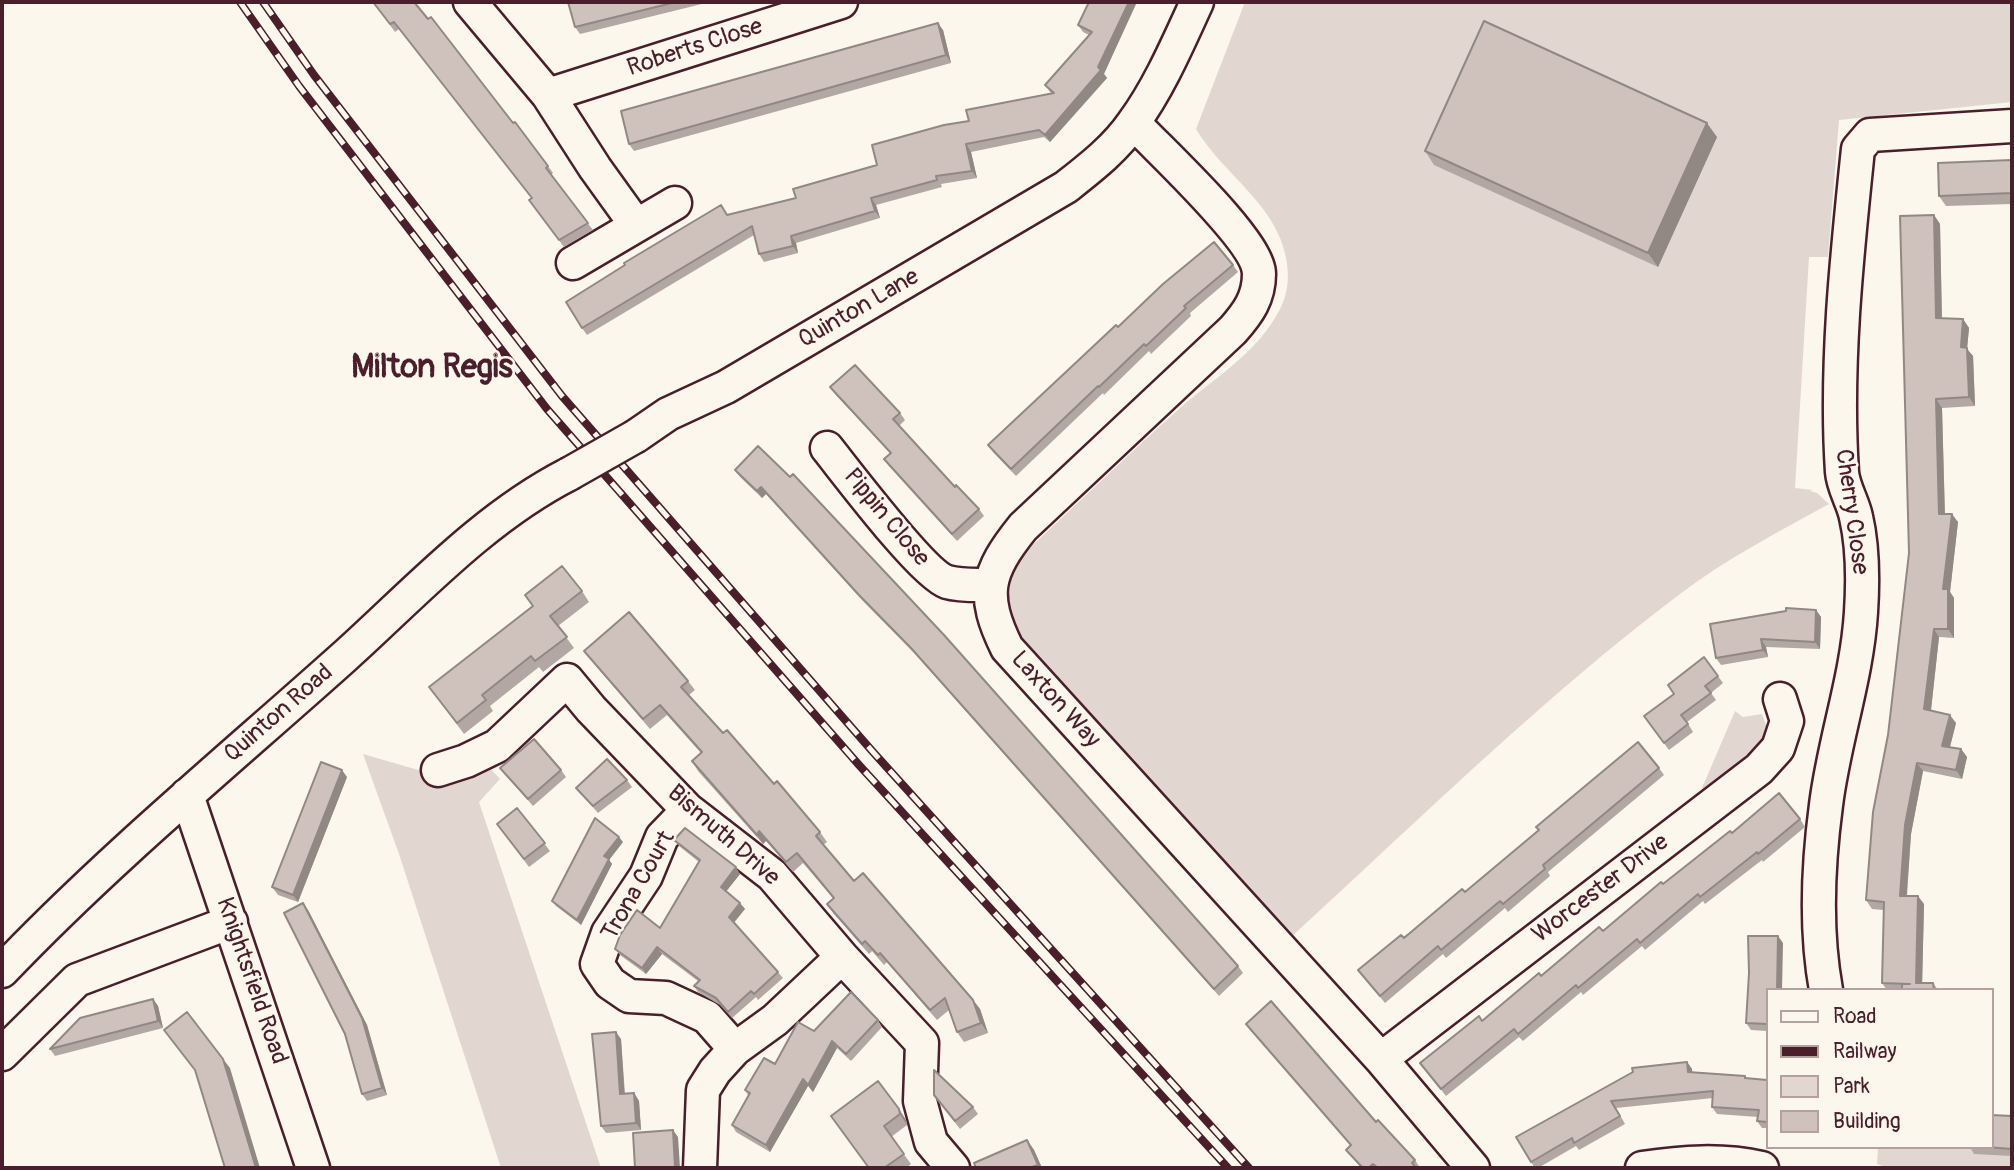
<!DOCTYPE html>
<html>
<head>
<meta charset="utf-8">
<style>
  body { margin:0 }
  #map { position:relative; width:2014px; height:1170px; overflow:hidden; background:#fbf7ec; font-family:Pangolin,sans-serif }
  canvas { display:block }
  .frame { position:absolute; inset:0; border:4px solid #4a1f2b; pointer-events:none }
  .legend { position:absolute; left:1766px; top:988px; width:228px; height:161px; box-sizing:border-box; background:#fbf7ec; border:2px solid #b4a19f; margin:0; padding:9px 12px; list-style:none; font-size:21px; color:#4a1f2b }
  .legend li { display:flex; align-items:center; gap:14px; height:35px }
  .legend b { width:35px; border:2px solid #b4a19f }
</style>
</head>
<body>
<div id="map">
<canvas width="2014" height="1170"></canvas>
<div class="frame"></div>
<ul class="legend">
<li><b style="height:9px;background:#fbf7ec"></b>Road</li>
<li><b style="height:9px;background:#4a1f2b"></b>Railway</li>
<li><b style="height:19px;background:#e2d7d0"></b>Park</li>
<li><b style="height:19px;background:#cfc2bc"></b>Building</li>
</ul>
</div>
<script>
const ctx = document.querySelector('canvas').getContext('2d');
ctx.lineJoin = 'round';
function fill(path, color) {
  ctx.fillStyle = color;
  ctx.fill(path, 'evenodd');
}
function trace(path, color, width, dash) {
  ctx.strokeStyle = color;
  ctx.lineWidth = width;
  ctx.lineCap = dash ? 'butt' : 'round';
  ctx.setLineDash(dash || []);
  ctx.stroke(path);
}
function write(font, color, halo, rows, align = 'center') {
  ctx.font = font + ' Pangolin,sans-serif';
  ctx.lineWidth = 5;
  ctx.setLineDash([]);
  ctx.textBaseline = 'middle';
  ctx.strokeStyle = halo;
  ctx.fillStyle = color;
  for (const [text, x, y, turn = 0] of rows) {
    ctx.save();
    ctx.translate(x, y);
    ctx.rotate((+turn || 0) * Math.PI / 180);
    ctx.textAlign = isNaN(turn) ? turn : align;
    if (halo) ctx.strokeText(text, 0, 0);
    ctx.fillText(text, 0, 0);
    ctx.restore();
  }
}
const green = new Path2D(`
  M1245,2H2012V102L1839,120L1828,257H1809L1795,488L1813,490L1810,491L1817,493L1829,504C1778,532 1726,559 1680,594C1542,698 1418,821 1291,937L1019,642L1007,609L1011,580L1023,554C1075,506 1126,456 1179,409C1215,377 1258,353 1280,309C1292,286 1289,261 1280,238C1262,195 1219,168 1196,129Z
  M1735,711L1743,717L1762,714L1770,736L1769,746L1709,796L1702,788Z
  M363,754L439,776L487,765L500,779L479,802L601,1168H501L399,854Z
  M1878,1147H1975L2012,1156V1168H1889L1877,1164Z`);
const minor = new Path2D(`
  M470,2L548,95L595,168L636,225
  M548,95L841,2
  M1134,123C1159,150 1259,241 1259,274C1259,298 1248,313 1233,330L1023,527C986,573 981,595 1007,648L1381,1059L1473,1168
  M573,263L675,203
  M636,436L668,414L726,387L1066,187C1090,168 1115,149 1133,123C1159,88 1179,41 1197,2
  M827,448C847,473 923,574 947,582C961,586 977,585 991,585
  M438,770L466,761L497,746L567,680L591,709L688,810L772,875L842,957L922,1043L920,1101L931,1142L953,1168
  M187,795L313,1168
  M688,810L662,837L646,876L608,933L597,964L610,983L629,996L666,998L707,1017L735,1049
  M2,971C109,859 229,760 344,657C415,593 483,518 569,474
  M1826,990C1815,930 1818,865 1826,805C1834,740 1857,678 1861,612C1863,581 1863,547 1856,517C1853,502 1843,487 1842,472C1835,366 1847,254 1858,149L1870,135L2012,126
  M2,1054L77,980L231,922
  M1381,1059L1759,769L1778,748L1787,721L1780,699
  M700,1168L703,1090L715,1071L735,1049L775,1020L842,957
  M1642,1168C1682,1162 1722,1159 1762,1168`);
const rail = new Path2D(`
  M240,2L299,86L547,409L859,765L1228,1168
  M263,2L314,75L562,396L873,752L1249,1168`);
const minorBridge = new Path2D(`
  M569,474L636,436`);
const wall = new Path2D(`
  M373,2L428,19L548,166L553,173L551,175L593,230L564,247L529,200L532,198L399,29L395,32Z
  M568,2H710L580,34L575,27Z
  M1089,2L1104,74L1107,78L1050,142L1044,137L971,152L977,178L941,184L942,187L876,205L880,218L796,243L798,253L764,262L759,254L754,235L587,335L582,328L727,215L796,198L877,165L969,121L1051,93L1045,85L1089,35L1083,32L1078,25Z
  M943,30L951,63L634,151L629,144Z
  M1717,137L1658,267L1434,165L1425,151Z
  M2012,160V204L1946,206L1939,196Z
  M1934,215L1940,224L1942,318L1963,319L1969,328L1967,349L1973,356L1975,406L1942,408L1945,514L1958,522L1950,592L1954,598V638L1939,637L1931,711L1956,723L1950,747L1961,749L1967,757L1962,779L1923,771L1911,834L1907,896L1924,904L1922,983H1933L1938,990H1887L1882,983L1884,910L1872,909L1866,900L1888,735L1909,553Z
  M1233,265L1238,272L1190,313L1191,316L1151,354L1149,351L1104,395L1103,393L1016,476L993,452L988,445L1118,327Z
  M830,387L900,413L905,420L899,426L955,487L979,509L984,516L957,541L889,466L884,459L890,453L835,394Z
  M758,446L1238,966L1243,973L1219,996L916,655L863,601L766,494L762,498L740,477L735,470Z
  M582,591L589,602L558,626L574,648L543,672L539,667L490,706L493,711L464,734L429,687L532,606Z
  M1816,610L1821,617L1820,649L1766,647L1768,657L1721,665L1716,658Z
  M584,651L688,681L695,690L689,695L723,733L774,784L820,832L827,842L823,845L854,881L973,1000L980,1009L988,1033L964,1042L957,1032L949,1010L937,1020L887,962L884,965L872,951L869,954L834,914L827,904L833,898L803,863L793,872L766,841L763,844L698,771L692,761L701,753L667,715L650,729L591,660Z
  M1704,657L1723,683L1711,693L1716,700L1687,722L1693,732L1669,750L1644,716L1674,694Z
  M500,768L561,770L566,777L533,806Z
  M1659,768L1664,775L1548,872L1550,876L1508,912L1505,908L1446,958L1443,954L1385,1003L1358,970L1465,892Z
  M347,777L298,902L278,895L272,887Z
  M627,780L632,787L598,813L576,788Z
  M517,808L550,851L529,867L497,824Z
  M1800,819L1805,827L1763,862L1762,860L1705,904L1703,901L1645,950L1642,946L1583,995L1581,992L1523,1041L1519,1037L1446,1096L1420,1063L1482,1021L1541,976L1603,931L1663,884L1732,833Z
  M674,840L740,874L726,891L745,909L734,923L783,978L758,1000L756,997L732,1018L720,1005L698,992L694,986L698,981L662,954L646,974L620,955L615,949L660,928L699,862L679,846Z
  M623,842L609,860L612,864L581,925L556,906L552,901Z
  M308,910L367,1025L387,1095L367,1101L362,1094Z
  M1783,943L1767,990V1031L1751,1030L1746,1023Z
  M153,999L158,1006L163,1028L55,1056L50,1049Z
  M878,1020L882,1027L851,1061L837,1048L813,1092L808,1086L770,1152L736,1132L732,1125L748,1095L745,1090L814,1031Z
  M1246,1024L1376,1122L1415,1160L1420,1168H1361L1346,1150L1351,1145L1251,1031Z
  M621,1039L625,1094L634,1093L639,1101L641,1130L606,1133L601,1126Z
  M1687,1062L1692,1069V1072L1767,1080V1128H1762L1757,1121L1758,1117L1717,1114L1712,1107L1713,1098L1616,1108L1625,1124L1579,1150L1576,1146L1538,1168H1535L1531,1162L1516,1137Z
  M878,1081L906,1120L907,1125L891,1137L911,1164L906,1168H869Z
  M934,1095L973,1107L978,1114L960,1129Z
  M2012,1116V1156L1974,1154L1970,1147H1991Z
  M1027,1140L1034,1150L1042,1168H976Z`);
const shadedWall = new Path2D(`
  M1129,2H1137L1104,74L1107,78L1050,142L1045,135L1098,67Z
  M938,23L943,30L951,63L946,55Z
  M1707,123L1717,137L1658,267L1648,253Z
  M966,144L971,152L977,178L972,171Z
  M871,198L876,205L880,218L875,211Z
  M1934,215L1940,224L1942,326L1936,318Z
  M791,236L796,243L798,253L793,246Z
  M1963,319L1969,328L1967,349L1973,356L1975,406L1969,397L1961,347Z
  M1936,399L1942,408L1945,522L1939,514Z
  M761,487L766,494L762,498L757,491Z
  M1952,514L1958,522L1950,592L1954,598V638L1948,629L1943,589Z
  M1816,610L1821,617L1820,649L1815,642Z
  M1934,629L1939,637L1930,718L1924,709Z
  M1761,639L1766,647L1768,657L1763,650Z
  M1950,715L1956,723L1948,754L1942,746Z
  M1961,749L1967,757L1962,779L1956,770Z
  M1917,763L1923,771L1911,834L1906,904L1900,896L1905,825Z
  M342,770L347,777L298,902L293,895Z
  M759,831L766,841L763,844L757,835Z
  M619,837L623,842L609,860L612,864L581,925L577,920L604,856Z
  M736,867L740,874L725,893L721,887Z
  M1918,896L1924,904L1922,990L1916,983Z
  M303,903L308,910L367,1025L387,1095L382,1088Z
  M740,903L745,909L733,923L729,917Z
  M1778,936L1783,943L1782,990H1777Z
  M657,947L662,954L646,974L642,968Z
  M153,999L158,1006L163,1028L158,1021Z
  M973,1000L980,1009L988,1033L981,1023Z
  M616,1032L621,1039L625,1102L620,1094Z
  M832,1041L837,1048L813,1092L808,1085Z
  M223,1059L230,1068L260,1168H256Z
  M1687,1062L1692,1069L1693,1079L1688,1072Z
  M803,1079L808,1086L770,1152L766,1145Z
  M634,1093L639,1101L641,1130L636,1123Z
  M899,1109L906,1120L907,1125L900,1114Z
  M673,1130L678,1137L680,1168H675Z
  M1027,1140L1034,1150L1042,1168H1041L1038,1165Z`);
const building = new Path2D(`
  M373,2H414L428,19L431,17L513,123L515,122L548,166L546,168L588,223L559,240L529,200L532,198L394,22L390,24Z
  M568,2H676L575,27Z
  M1089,2H1129L1098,67L1101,70L1045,135L1039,130L966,144L972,171L936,176L937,180L871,198L875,211L791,236L793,246L759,254L752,226L582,328L566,302L625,265L624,263L721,205L727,215L796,198L793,189L877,165L872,145L944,125L969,121L966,110L1054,93L1045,85L1092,32L1078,25Z
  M1484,21L1707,123L1648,253L1425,151Z
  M938,23L946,55L629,144L621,111Z
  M2012,160V193L1939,196L1938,163Z
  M1934,215L1936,318L1963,319L1961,347L1967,348L1969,397L1936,399L1939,514H1952L1943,589H1948V629H1934L1924,709L1950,715L1942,746L1961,749L1956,770L1917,763L1905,825L1900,896H1918L1916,983H1933L1934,990H1902V984H1910L1882,983L1884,902L1866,900L1873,812L1888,735L1909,553L1900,216Z
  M1214,242L1233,265L1184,306L1186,308L1146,346L1144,344L1099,387L1098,386L1011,469L988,445L1116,325L1118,327L1163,284Z
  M855,365L900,413L893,419L955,487L956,485L979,509L952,534L884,459L891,453L830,387Z
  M758,446L790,477L793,474L944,635L1238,966L1214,989L911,648L858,594L761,487L757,491L735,470Z
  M562,566L582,591L550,616L567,637L535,661L531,656L482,695L486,700L457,723L429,687L533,606L525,595Z
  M1786,608L1816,610L1815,642L1761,639L1763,650L1716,658L1710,624L1786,611Z
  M629,612L688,681L681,687L723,733L727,730L774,784L777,781L820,832L816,836L854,881L863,873L973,1000L981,1023L957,1032L945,998L930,1010L880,953L878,955L865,941L862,944L827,904L834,898L797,853L786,862L759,831L757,835L692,761L702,752L660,705L643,719L584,651Z
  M1704,657L1718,676L1705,686L1711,693L1681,715L1688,724L1664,743L1644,716L1674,694L1668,685Z
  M534,739L561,770L528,799L500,768Z
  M1638,742L1659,768L1543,865L1545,869L1503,904L1500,901L1441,950L1438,946L1380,996L1358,970L1401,935L1404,938L1462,889L1465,892L1539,830L1536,827Z
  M607,759L627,780L593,806L576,788Z
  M321,762L342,770L293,895L272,887Z
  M1779,793L1800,819L1758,854L1757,852L1700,897L1698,894L1640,943L1637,939L1578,988L1576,985L1518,1034L1514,1029L1441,1089L1420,1063L1479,1016L1482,1021L1539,973L1541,976L1599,927L1603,931L1661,882L1663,884L1730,831L1732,833Z
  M517,808L545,843L524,859L497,824Z
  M595,818L619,837L604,856L609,859L577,920L552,901Z
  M685,828L736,867L721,887L740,903L729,917L778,972L754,994L751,991L728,1012L716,998L694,986L700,980L657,947L642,968L615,949L620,935L637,910L660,928L700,860L674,840Z
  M303,903L362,1018L382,1088L362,1094L345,1034L284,913Z
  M1748,936H1778L1777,990H1767V1024L1746,1023L1749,973Z
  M851,992L878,1020L846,1054L832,1041L808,1085L803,1079L766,1145L732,1125L750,1093L745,1090L764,1058L775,1064L798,1022L814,1031Z
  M153,999L158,1021L50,1049L80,1018Z
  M1271,1001L1376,1122L1378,1120L1415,1160L1412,1163L1416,1168H1378L1373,1164L1368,1168H1363L1346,1150L1351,1145L1246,1024Z
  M187,1012L223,1059L256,1168H225L195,1070L164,1030Z
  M616,1032L620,1094L634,1093L636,1123L601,1126L592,1034Z
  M1687,1062L1688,1072L1745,1076V1078L1767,1080V1122L1757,1121L1759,1110L1712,1107L1713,1091L1611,1101L1620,1116L1574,1143L1572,1138L1531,1162L1516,1137L1633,1072L1632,1068Z
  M934,1070L973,1107L955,1121L934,1095Z
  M878,1081L899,1109L900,1114L884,1126L904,1154L884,1168H869L831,1116Z
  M1991,1115L2012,1116V1149L1986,1147H1991Z
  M673,1130L675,1168H635L633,1133Z
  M1027,1140L1038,1165L1029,1168H976L974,1163Z`);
const streetNames = [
  ["Roberts Close",695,48,-18],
  ["Quinton Lane",859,309,-30],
  ["Cherry Close",1851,512,82],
  ["Pippin Close",886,518,50],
  ["Laxton Way",1055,700,48],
  ["Quinton Road",279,714,-41],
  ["Bismuth Drive",723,836,41],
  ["Trona Court",639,886,-60],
  ["Worcester Drive",1601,889,-37],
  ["Knightsfield Road",251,981,71]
];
const districtNames = [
  ["Milton Regis",432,369]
];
fill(green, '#e2d7d0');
trace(minor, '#4a1f2b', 37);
trace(minor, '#fbf7ec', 32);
trace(rail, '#4a1f2b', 8);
trace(rail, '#fbf7ec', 5, [16]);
trace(minorBridge, '#4a1f2b', 37, []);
trace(minorBridge, '#fbf7ec', 32);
fill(wall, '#b2a7a2');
fill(shadedWall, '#918884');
fill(building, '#cfc2bc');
trace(building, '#918884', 2);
write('24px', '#4a1f2b', '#fbf7ec', streetNames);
write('bold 32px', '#4a1f2b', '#fbf7ec', districtNames);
</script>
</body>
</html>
